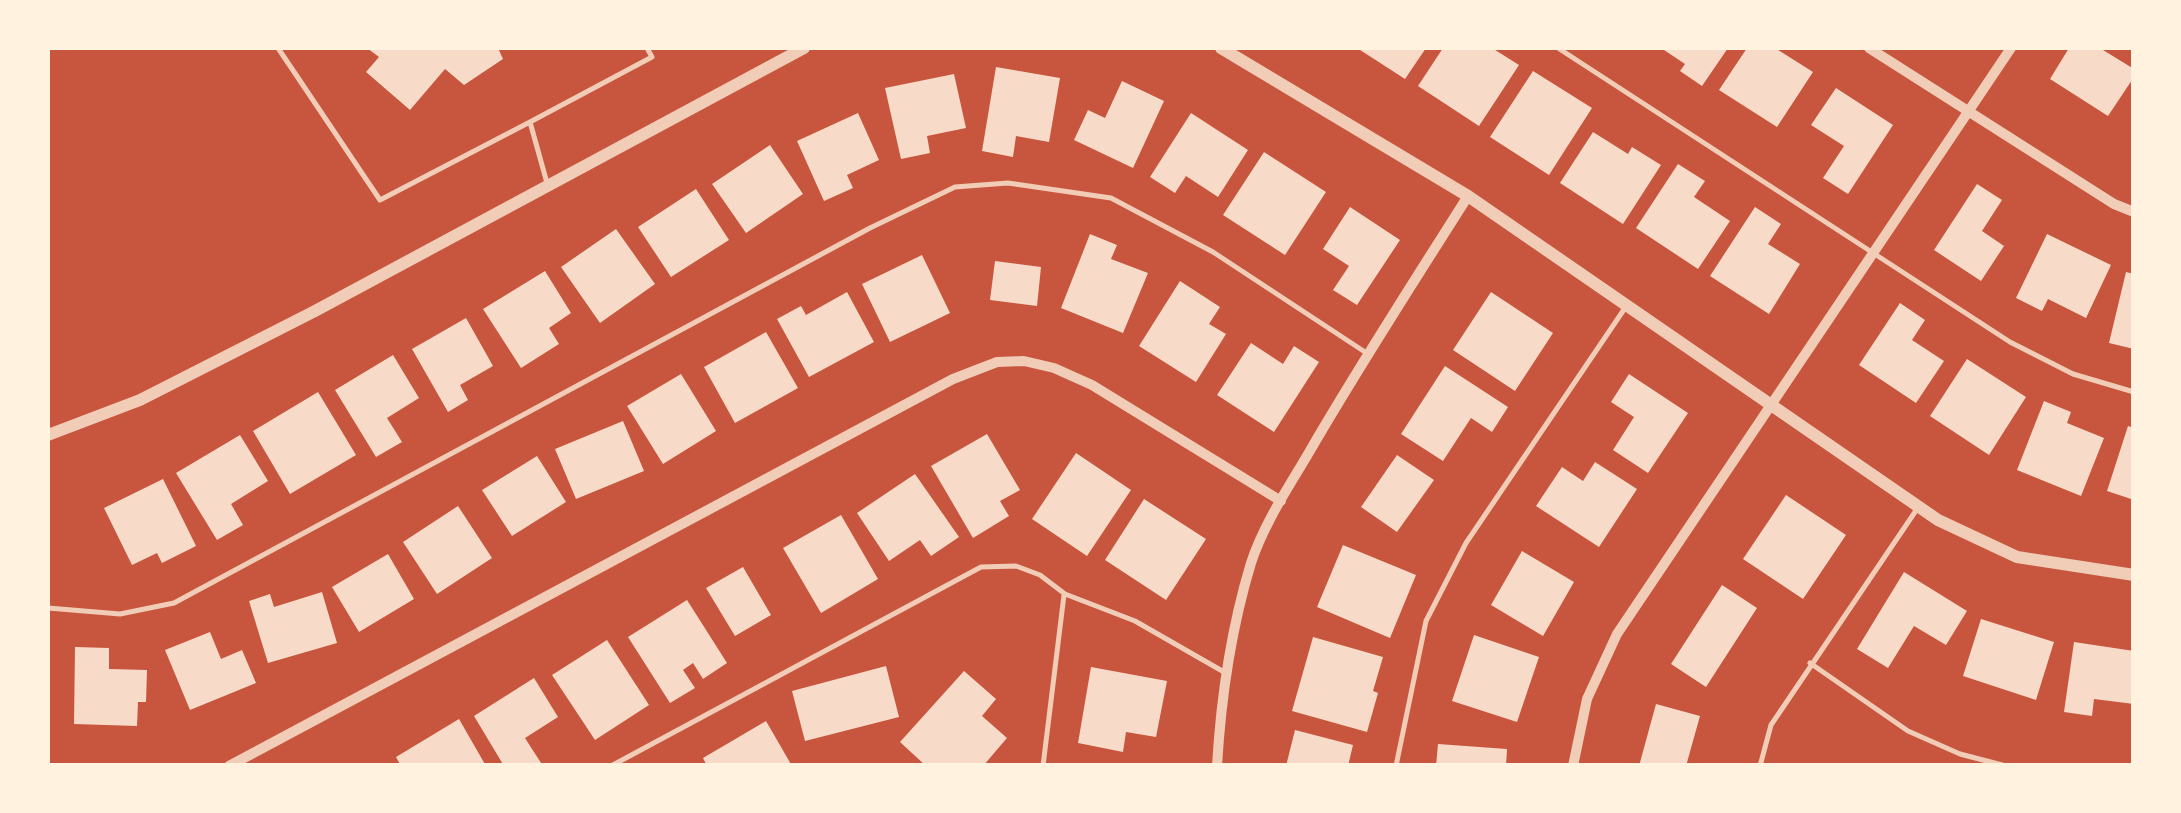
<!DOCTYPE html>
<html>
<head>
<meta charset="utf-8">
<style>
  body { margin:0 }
  #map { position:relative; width:2181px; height:813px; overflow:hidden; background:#c8553d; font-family:"Fira Sans",sans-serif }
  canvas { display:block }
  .frame { position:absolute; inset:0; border:50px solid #fff3e0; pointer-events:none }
</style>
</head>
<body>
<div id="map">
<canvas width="2181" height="813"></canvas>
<div class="frame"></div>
</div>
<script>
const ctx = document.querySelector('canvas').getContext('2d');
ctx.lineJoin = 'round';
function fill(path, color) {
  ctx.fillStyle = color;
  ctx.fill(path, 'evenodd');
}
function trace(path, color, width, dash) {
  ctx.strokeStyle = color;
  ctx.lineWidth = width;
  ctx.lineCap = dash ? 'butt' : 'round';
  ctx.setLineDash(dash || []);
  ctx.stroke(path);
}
const building = new Path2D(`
  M367,48H498L503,59L464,85L445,69L410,110L366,72L379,57Z
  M1357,48H1426L1405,79Z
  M1443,48H1492L1519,65L1479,126L1418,86Z
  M1661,48H1728L1702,86L1680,71L1685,64Z
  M1747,48H1775L1813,72L1777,127L1719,90Z
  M2069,48H2105L2103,50L2134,69V77L2108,116L2050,79Z
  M996,67L1060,78L1049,142L1016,136L1013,157L982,151Z
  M1533,71L1592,108L1549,175L1490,137Z
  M954,74L966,128L927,136L930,153L901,159L885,88Z
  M1122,81L1164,101L1133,168L1074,140L1088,110L1105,118Z
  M1836,88L1893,125L1848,194L1823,178L1844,146L1811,125Z
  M858,113L879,160L847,175L853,188L824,201L797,141Z
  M1191,113L1248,150L1218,197L1186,176L1175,193L1150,177Z
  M1593,132L1628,154L1632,147L1661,165L1623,224L1560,183Z
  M770,145L803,194L746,233L712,184Z
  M1264,152L1326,192L1285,255L1223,215Z
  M1678,164L1705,181L1694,197L1730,221L1698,269L1636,228Z
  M1977,184L2002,200L1982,231L2004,246L1981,281L1934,250Z
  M696,189L729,240L671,277L638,227Z
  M1350,207L1400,240L1357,305L1333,290L1349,266L1323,249Z
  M1755,207L1781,224L1768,244L1800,264L1769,314L1710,276Z
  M616,229L655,284L600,323L561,267Z
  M1090,234L1117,245L1111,259L1148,273L1123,333L1061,308Z
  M2047,234L2111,265L2086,318L2048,299L2042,311L2016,298Z
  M922,255L950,313L890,342L862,284Z
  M995,261L1041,267L1037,306L990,300Z
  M545,271L571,313L549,328L559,344L521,368L483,309Z
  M2126,272L2134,274V349L2109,343Z
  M1180,281L1220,307L1209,324L1226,334L1196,382L1139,346Z
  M847,292L874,342L809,377L777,319L801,306L806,315Z
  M1491,292L1553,333L1515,391L1453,350Z
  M1900,303L1925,320L1912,340L1944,361L1916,403L1859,365Z
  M466,318L493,366L460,385L468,400L448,412L412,349Z
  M766,332L798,388L735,423L704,367Z
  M1251,343L1283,364L1294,346L1319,362L1274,432L1217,395Z
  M393,355L419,398L387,418L402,442L376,457L335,390Z
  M1967,359L2026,397L1989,455L1930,416Z
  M1445,366L1508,407L1492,432L1471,418L1443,461L1401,434Z
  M681,374L716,431L663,464L627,406Z
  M1629,374L1688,413L1648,473L1613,450L1634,417L1611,402Z
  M318,392L356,455L290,494L253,431Z
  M2044,401L2071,412L2067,423L2104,438L2081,496L2017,470Z
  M623,421L644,471L576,499L555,449Z
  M2128,426L2134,428V500L2107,491Z
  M987,434L1020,490L1000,501L1009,516L973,538L931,466Z
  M240,435L268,481L231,504L243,525L217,540L176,473Z
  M1076,453L1131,490L1087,556L1032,519Z
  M1397,455L1434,480L1397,532L1361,507Z
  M537,456L566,502L512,536L482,490Z
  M1595,462L1637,489L1599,547L1536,506L1562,467L1583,481Z
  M915,474L959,537L931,556L920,540L889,561L857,513Z
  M163,479L196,546L162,563L157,553L132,565L104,508Z
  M1786,495L1846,535L1803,599L1743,559Z
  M1144,499L1206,539L1166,600L1105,560Z
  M458,506L492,558L437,594L403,542Z
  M841,515L878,579L821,613L783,548Z
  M1343,545L1416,575L1390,638L1317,607Z
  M1522,551L1574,582L1543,636L1491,605Z
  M388,554L414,599L359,632L332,587Z
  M743,567L771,615L735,636L706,588Z
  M1904,572L1967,611L1946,645L1914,626L1888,668L1857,649Z
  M1722,585L1757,608L1706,687L1671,664Z
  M322,592L337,643L268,663L249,601L270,594L274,607Z
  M687,600L727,663L703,679L693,663L683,670L695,688L670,703L628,637Z
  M1981,619L2054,642L2036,700L1963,676Z
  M210,632L221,659L242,650L256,683L190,710L165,650Z
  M1474,635L1539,657L1517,722L1452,701Z
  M1313,637L1383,657L1373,691L1378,693L1367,732L1292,711Z
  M607,640L649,705L595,740L552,675Z
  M2074,642L2134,651V704L2094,699L2092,716L2064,712Z
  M75,647L109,648V669L147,670L146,702H138L137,726L74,724Z
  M886,666L899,717L805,741L792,691Z
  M1091,667L1167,681L1156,737L1126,732L1123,752L1078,743Z
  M964,671L996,699L982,716L1007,738L983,766H926L900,742Z
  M534,678L558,717L525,738L543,766H504L474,716Z
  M1656,704L1700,716L1686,766H1639Z
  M459,719L486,766H401L396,757Z
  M766,721L792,766H707L703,758Z
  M1295,730L1353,745L1348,766H1286Z
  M1438,744L1507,749L1506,766H1436Z`);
const service = new Path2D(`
  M278,48L380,200L530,122L547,183
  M1558,48L2010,342L2073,374L2134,392
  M530,122L652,57L647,48
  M48,608L120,614L174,603L870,228L955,187L1008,183L1111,198L1213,252L1368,354
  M1810,663L1908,731L1960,754L2006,766
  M611,766L981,567L1016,566L1040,575L1065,594L1135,621L1224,672
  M1043,766L1064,595
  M1396,766L1426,621L1466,543L1625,308
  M1760,766L1771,725L1917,509`);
const minor = new Path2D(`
  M1869,48L2114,204L2134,212
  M229,766L953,379L997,362L1024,361L1054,368L1092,385L1281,501
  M1217,766C1221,697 1231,629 1251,563C1264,523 1290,485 1311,449C1361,363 1415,280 1468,196
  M1573,766L1587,699L1617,634L2011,48`);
const tertiary = new Path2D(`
  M1221,48L1468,196L1938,520L2017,557L2134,575
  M48,435L140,400L315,311L804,48`);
fill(building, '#f7dbc8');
trace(service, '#f1ccb7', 5);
trace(minor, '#f1ccb7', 10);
trace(tertiary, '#f1ccb7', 12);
</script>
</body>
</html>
